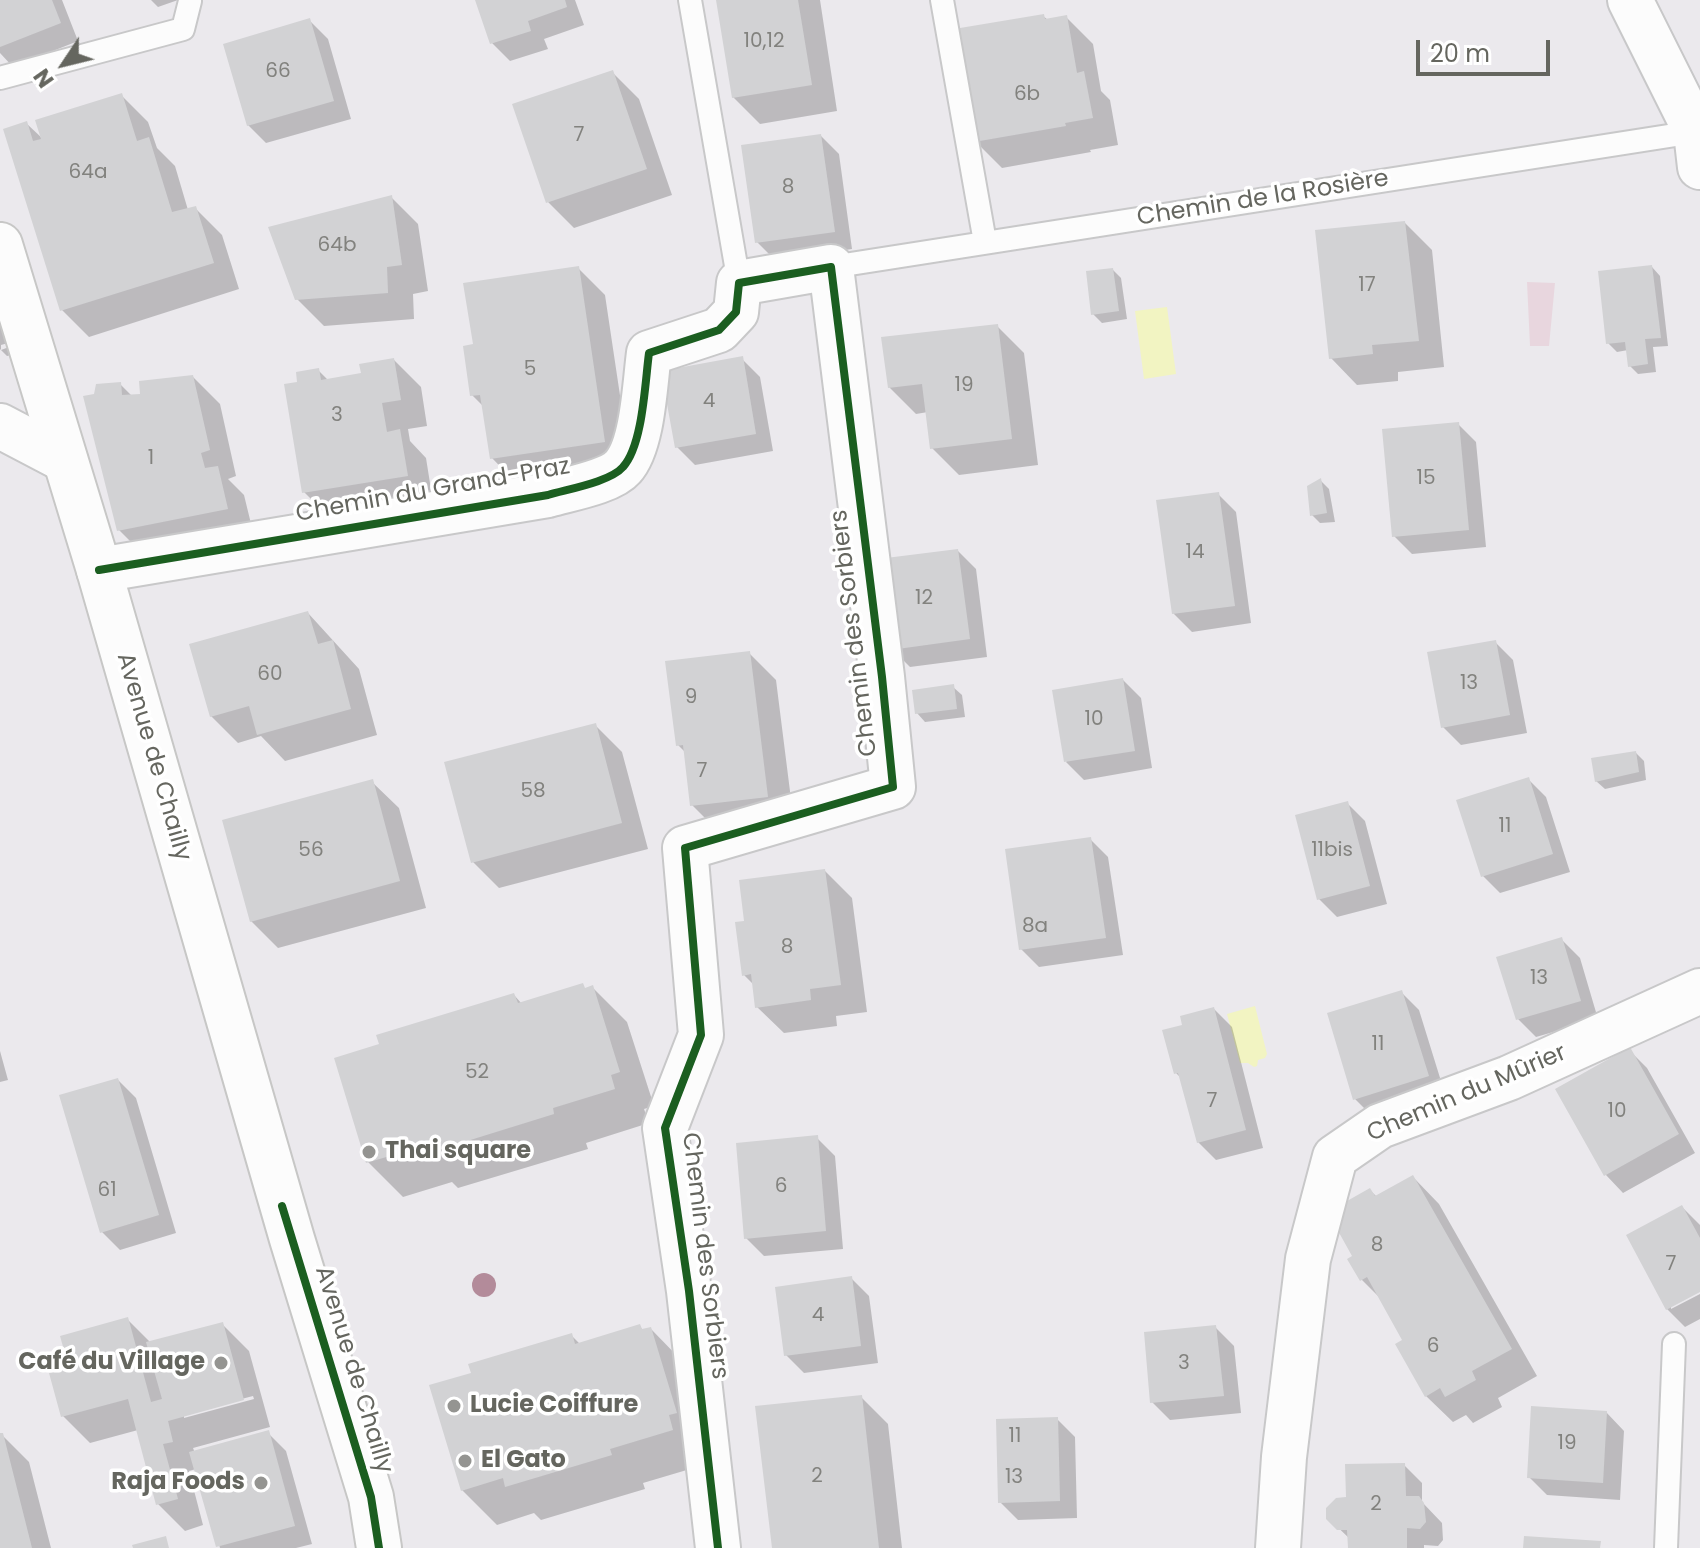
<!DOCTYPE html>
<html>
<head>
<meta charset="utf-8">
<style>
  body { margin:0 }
  #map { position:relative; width:1700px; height:1548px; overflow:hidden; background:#ebe9ed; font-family:Poppins,sans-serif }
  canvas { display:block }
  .north { position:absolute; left:24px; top:24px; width:80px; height:80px; -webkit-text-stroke:6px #fff; paint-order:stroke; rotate:235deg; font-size:22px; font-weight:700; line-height:32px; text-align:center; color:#65665f }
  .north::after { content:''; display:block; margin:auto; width:28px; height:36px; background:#65665f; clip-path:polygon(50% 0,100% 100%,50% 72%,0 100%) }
  .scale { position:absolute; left:1416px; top:40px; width:134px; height:36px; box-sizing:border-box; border:4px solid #65665f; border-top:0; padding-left:10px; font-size:24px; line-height:28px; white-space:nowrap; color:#65665f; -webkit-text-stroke:6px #fff; paint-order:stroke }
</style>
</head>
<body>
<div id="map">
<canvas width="1700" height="1548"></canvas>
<div class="north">N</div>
<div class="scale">20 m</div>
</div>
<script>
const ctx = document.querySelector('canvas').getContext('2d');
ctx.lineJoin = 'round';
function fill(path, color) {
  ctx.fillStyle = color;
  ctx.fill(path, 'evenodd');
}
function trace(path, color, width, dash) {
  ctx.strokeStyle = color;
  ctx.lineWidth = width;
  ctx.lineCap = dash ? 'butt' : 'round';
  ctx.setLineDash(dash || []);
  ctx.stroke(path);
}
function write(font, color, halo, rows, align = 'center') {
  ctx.font = font + ' Poppins,sans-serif';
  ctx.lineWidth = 7;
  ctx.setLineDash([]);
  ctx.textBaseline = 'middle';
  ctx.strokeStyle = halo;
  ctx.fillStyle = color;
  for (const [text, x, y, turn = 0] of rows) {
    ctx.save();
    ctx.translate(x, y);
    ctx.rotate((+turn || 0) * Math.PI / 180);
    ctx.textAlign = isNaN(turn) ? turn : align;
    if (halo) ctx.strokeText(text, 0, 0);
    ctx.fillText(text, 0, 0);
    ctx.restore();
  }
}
const green = new Path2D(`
  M1527,282L1555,283L1549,346H1530Z`);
const water = new Path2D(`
  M1167,307L1176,374L1144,379L1135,311Z
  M1255,1006L1267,1054L1265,1058L1258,1060L1257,1066L1254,1067L1248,1063H1240L1227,1014Z`);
const shadow = new Path2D(`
  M0,0H62L78,41L13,67L0,53Z
  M151,0H178L158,7Z
  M477,0H575L584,25L544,39L548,49L510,61L492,43Z
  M718,0H820L837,111L760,124L733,97Z
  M1043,16L1048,20L1066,17L1093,44L1101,91L1110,100L1118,145L1090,150L1091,152L1002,168L975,141Z
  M310,21L328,39L351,119L266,143L248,125Z
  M612,72L639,99L672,195L574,228L548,202Z
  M121,95L148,122L157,148L175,166L188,210L195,208L222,235L239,289L89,337L62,310L26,123L43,139Z
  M821,136L839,154L852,249L775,260L757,242Z
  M391,197L418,224L428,291L413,294L414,319L324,326L297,299Z
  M1405,223L1432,250L1444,367L1398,372V381L1357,385L1331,358Z
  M1652,267L1660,276L1668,346L1653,347L1656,372L1638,374L1630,366L1628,350L1617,352L1608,343Z
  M578,268L605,295L631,469L518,485L492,458L484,407L472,395L475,345Z
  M1113,270L1121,278L1127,319L1102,323L1093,314Z
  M0,316L8,343L1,345V350L9,347L12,355L7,356L0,349Z
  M997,326L1024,353L1038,465L959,475L932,448L928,412L916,414L889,387Z
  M742,359L760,377L773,451L695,465L677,447Z
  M394,360L421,387L427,426L408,429L410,441L426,458L433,502L331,519L304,492L300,384L318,370L328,380L363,375Z
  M193,377L220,404L236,476L228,479L244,495L254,536L146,557L119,530L120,384L132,396H142Z
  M1458,424L1476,442L1486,547L1412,554L1394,536Z
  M1321,481L1329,489L1335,522L1320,523L1312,515Z
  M1218,494L1236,512L1251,623L1192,632L1173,613Z
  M958,551L976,569L987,657L910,667L892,649Z
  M308,613L359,669L377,735L285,761L261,736L238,743L211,716Z
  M1495,642L1513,660L1527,733L1461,745L1443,727Z
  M749,653L776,680L794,823L719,832L692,805L686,753L678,745Z
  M1123,680L1141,698L1152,768L1084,780L1066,762Z
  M953,687L962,695L965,717L925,722L917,713Z
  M595,725L622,752L648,849L499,888L473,862Z
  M1636,753L1644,761L1646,780L1605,789L1596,781Z
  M1528,779L1546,797L1570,872L1500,893L1482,875Z
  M372,782L399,808L426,908L278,948L251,921Z
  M1347,803L1365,821L1387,904L1337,917L1319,899Z
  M1090,839L1108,857L1123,955L1039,967L1021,949Z
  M825,871L852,898L867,1012L836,1016L837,1026L784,1033L757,1007L754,985L744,975L746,923Z
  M1562,940L1580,958L1598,1019L1536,1037L1518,1019Z
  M593,988L627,1022L654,1106L644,1109L649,1123L586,1143L588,1149L458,1188L452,1182L403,1197L368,1162L514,995L522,1004Z
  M1401,992L1419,1010L1445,1094L1373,1117L1355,1099Z
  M1214,1009L1232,1027L1263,1148L1216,1160L1198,1142L1182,1079L1176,1073L1185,1026Z
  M1629,1050L1647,1068L1695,1153L1623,1193L1606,1175Z
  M0,1051L8,1080L0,1082Z
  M118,1080L136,1098L176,1233L120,1250L102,1232Z
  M817,1138L835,1156L843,1249L764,1256L746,1238Z
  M1413,1177L1439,1204L1537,1376L1498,1398L1502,1407L1473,1423L1466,1415L1453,1422L1426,1396L1405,1341L1382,1300L1362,1280L1350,1260L1355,1257L1346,1213L1370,1190L1377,1197Z
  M1682,1207L1700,1225V1289L1671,1305V1309L1700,1294V1319L1685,1327L1667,1309Z
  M851,1278L869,1296L878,1363L804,1373L786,1355Z
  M127,1319L151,1343L222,1324L249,1351L270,1427L193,1448L195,1453L268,1433L286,1451L312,1544L296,1548H220L196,1469L189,1471L203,1525L185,1531L158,1504L138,1430L90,1443L63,1416L71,1369ZM253,1396L254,1399L184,1418V1414Z
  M640,1327L644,1331L651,1329L685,1364L707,1464L643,1483L645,1489L541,1520L534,1513L497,1525L462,1490L473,1374L571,1335L580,1344Z
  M1216,1328L1234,1346L1241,1413L1170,1420L1152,1402Z
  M861,1397L888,1424L902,1548H774Z
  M1606,1412L1624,1431L1620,1500L1547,1495L1529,1477Z
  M1057,1419L1075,1437L1077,1518L1018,1520L1000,1502Z
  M2,1435L29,1462L51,1548H0V1436Z
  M1404,1465L1422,1483V1502L1442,1523L1443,1540L1438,1546L1424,1545V1548H1350V1539L1328,1518L1348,1499Z`);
const building = new Path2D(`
  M0,0H52L61,23L0,47Z
  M475,0H565L567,7L528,21L531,31L490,44Z
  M716,0H798L812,85L732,98Z
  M1044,14L1045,19L1067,15L1077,73L1084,71L1093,118L1065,123L1066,126L974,142L954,29Z
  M310,18L334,101L247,126L223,44Z
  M613,70L647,169L546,203L512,104Z
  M122,93L137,141L149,137L172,212L196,206L214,263L60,311L3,129L27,121L33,141L41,139L35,120Z
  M821,134L835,232L755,243L741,145Z
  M392,195L402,265L387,267L388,293L295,300L268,227Z
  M1405,221L1419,341L1372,345L1373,354L1329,359L1315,230Z
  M1652,265L1661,338L1645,339L1648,364L1628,367L1625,342L1606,344L1598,271Z
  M579,266L605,442L490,459L480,395L470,396L463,346L473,344L463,283Z
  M1113,268L1119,311L1091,315L1086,271Z
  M998,324L1012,439L930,449L922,384L888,388L881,337Z
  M743,356L756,434L675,448L661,371Z
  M394,358L401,400L382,403L387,432L400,429L408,476L302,493L284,384L297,382L296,372L319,368L321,380L361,373L359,364Z
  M193,375L210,450L201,453L205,468L218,466L228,509L117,531L83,396L94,394L96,384L121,382L122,395L140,394L139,381Z
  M1459,422L1469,530L1392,537L1382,429Z
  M1321,478L1327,513L1310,516L1307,486Z
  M1219,492L1235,606L1172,614L1156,500Z
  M958,549L970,639L890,650L878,559Z
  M308,611L318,644L333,640L351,709L257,735L249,706L210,717L189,644Z
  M1496,640L1510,715L1441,728L1427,652Z
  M750,651L768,797L690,806L683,745L676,746L665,661Z
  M1123,678L1135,751L1064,762L1052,690Z
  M954,684L957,709L915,714L912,690Z
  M596,723L622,823L471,863L444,762Z
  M1636,751L1639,772L1595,782L1591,758Z
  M1529,777L1553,854L1481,877L1456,800Z
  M373,779L400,881L250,922L222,820Z
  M1348,801L1370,886L1317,900L1295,815Z
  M1091,837L1106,938L1019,950L1005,849Z
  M825,869L841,985L810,989L811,1000L755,1008L751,974L742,976L735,922L744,921L739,880Z
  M1562,937L1581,1001L1516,1020L1496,957Z
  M583,983L585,988L593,985L620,1072L611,1075L615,1089L553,1108L554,1114L422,1155L420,1147L366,1163L334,1058L379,1044L376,1035L514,993L518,1003Z
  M1402,990L1429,1076L1353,1100L1327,1013Z
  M1214,1007L1246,1130L1197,1143L1178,1073L1174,1074L1162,1030L1182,1025L1180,1016Z
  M1630,1047L1679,1134L1604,1176L1555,1089Z
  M118,1078L159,1215L100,1233L59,1095Z
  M818,1135L826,1231L744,1239L736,1143Z
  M1413,1175L1512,1349L1472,1371L1476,1380L1445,1397L1440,1388L1425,1397L1395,1344L1402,1340L1367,1277L1360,1281L1347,1259L1352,1256L1332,1220L1344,1212L1340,1205L1370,1188L1375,1196Z
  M1682,1205L1700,1238V1292L1666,1310L1626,1235Z
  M852,1276L861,1346L784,1356L775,1287Z
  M128,1317L151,1402L162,1399L146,1342L223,1322L244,1400L168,1421L173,1442L163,1444L178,1499L156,1505L128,1399L61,1417L49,1373L69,1368L60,1336Z
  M640,1324L642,1329L651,1327L677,1413L669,1415L673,1430L610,1449L612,1455L505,1487L503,1478L461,1491L429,1385L471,1373L468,1364L572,1333L575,1344Z
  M1216,1325L1224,1396L1150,1403L1144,1332Z
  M862,1395L879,1548H772L755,1406Z
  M1531,1406L1607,1411L1603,1483L1527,1478Z
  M1058,1417L1060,1501L998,1503L996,1419Z
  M269,1430L295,1526L216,1547L189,1452Z
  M0,1433H3L32,1548H0Z
  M1405,1463L1406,1496H1419L1424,1503L1426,1522L1420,1529L1407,1528V1548H1348L1347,1530H1337L1326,1519V1508L1336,1498L1346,1497L1345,1464Z
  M166,1536L169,1548H133L132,1545Z
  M1524,1536L1601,1541L1600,1548H1523Z`);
const lane = new Path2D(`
  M690,0L739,283
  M942,0L985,242
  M0,78L183,29L190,1
  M831,267L1700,131
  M1666,1548L1674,1344`);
const street = new Path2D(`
  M1630,0L1696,132L1700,167
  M0,426L65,460
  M99,570L548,495C568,489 610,482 623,467C643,445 645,382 649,353L719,330L736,312L739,283L831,267L882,677L893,787L685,848L701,1035L665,1128L689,1291L718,1548
  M1278,1548L1284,1457L1308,1259L1335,1157L1380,1126L1509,1078L1700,991`);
const secondary = new Path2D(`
  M0,245L99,570L292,1239L371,1497L379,1548`);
const cycleway = new Path2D(`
  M99,570L548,495C568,489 610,482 623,467C643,445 645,382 649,353L719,330L736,312L739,283L831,267L882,677L893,787L685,848L701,1035L665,1128L689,1291L718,1548
  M282,1206L371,1497L379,1548`);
const trees = [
  [484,1285]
];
const markers = [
  [369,1152,8,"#949491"],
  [221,1363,8,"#949491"],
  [454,1406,8,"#949491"],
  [465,1461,8,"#949491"],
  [261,1483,8,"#949491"]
];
const numberNames = [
  ["10,12",764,42],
  ["66",278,72],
  ["6b",1027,95],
  ["7",579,136],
  ["64a",88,173],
  ["8",788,188],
  ["64b",337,246],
  ["17",1367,286],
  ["5",530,370],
  ["19",964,386],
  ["4",709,402],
  ["3",337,416],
  ["1",151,459],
  ["15",1426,479],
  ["14",1195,553],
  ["12",924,599],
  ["60",270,675],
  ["13",1469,684],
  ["9",691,698],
  ["10",1094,720],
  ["7",702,772],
  ["58",533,792],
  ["11",1505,827],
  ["56",311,851],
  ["11bis",1332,851],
  ["8a",1035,927],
  ["8",787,948],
  ["13",1539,979],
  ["11",1378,1045],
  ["52",477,1073],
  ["7",1212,1102],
  ["10",1617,1112],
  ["6",781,1187],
  ["61",107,1191],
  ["8",1377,1246],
  ["7",1671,1265],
  ["4",818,1316],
  ["6",1433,1347],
  ["3",1184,1364],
  ["11",1015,1437],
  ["19",1567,1444],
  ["2",817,1477],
  ["13",1014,1478],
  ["2",1376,1505]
];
const streetNames = [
  ["Chemin de la Rosière",1263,199,-9],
  ["Chemin du Grand-Praz",433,491,-10],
  ["Chemin des Sorbiers",855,633,-97],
  ["Avenue de Chailly",153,757,74],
  ["Chemin du Mûrier",1467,1094,-23],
  ["Chemin des Sorbiers",704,1256,83],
  ["Avenue de Chailly",353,1370,73]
];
const poiNames = [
  ["Thai square",385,1152],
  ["Café du Village",205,1363,"right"],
  ["Lucie Coiffure",470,1406],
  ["El Gato",481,1461],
  ["Raja Foods",245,1483,"right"]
];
fill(green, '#e8d6de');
fill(water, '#f2f4c2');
fill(shadow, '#0003');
fill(building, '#d2d2d4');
trace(lane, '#c8c8c9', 26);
trace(street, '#c8c8c9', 48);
trace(secondary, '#c7c7c6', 48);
trace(lane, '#fcfcfc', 22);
trace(street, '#fcfcfc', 44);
trace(secondary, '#fcfcfc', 44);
trace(cycleway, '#1b5e20', 8);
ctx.fillStyle = '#b38b9a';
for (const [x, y] of trees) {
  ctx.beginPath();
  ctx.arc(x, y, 12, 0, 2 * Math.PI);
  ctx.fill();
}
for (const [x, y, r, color] of markers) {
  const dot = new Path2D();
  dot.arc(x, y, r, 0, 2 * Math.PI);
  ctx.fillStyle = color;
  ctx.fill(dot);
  trace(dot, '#fff', 3);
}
write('20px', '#82827e', null, numberNames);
write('24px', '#65665f', '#fff', streetNames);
write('bold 24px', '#65665f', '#fff', poiNames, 'left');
</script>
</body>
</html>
